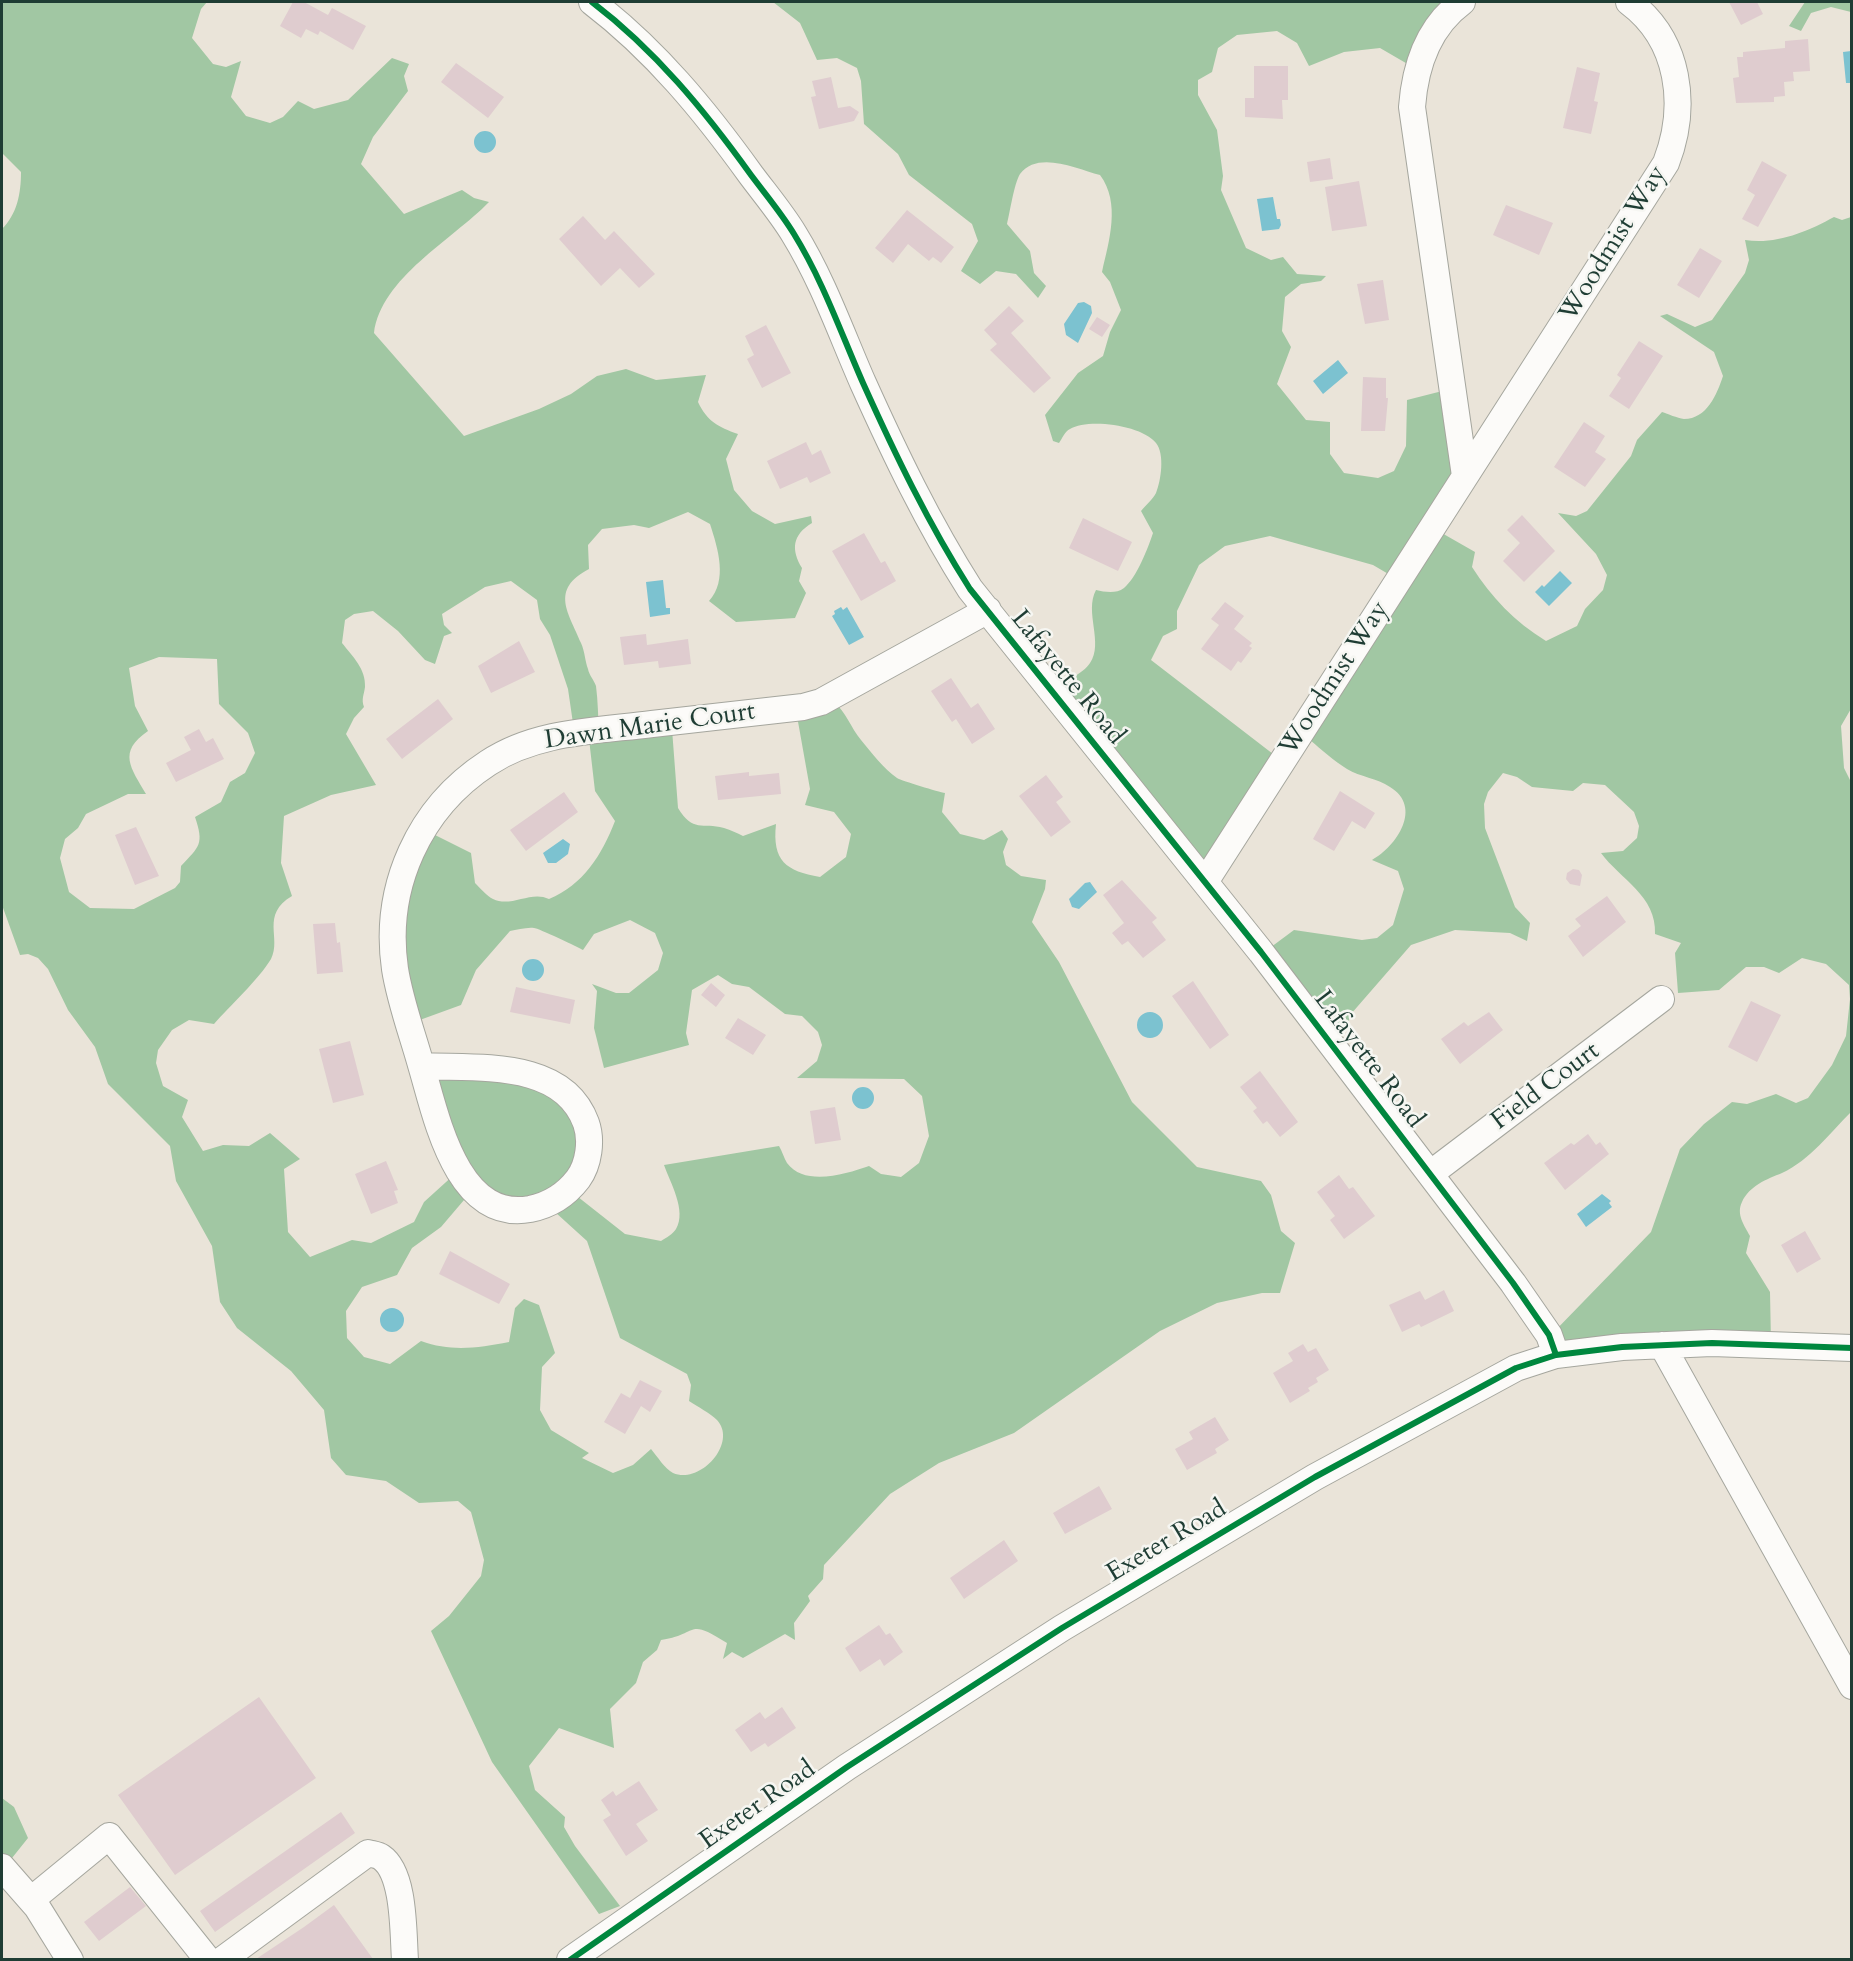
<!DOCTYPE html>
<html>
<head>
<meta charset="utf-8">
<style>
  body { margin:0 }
  #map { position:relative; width:1853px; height:1961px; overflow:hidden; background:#eae4d9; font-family:Cardo,serif }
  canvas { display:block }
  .frame { position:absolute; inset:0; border:3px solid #1f3d34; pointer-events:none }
</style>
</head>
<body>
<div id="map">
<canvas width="1853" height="1961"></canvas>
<div class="frame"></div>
</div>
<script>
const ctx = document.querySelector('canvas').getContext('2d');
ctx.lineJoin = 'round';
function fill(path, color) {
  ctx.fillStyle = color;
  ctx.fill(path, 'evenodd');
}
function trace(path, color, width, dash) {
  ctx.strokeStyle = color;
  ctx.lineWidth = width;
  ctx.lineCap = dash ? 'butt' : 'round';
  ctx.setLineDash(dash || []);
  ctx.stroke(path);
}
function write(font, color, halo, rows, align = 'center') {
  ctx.font = font + ' Cardo,serif';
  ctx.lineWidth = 5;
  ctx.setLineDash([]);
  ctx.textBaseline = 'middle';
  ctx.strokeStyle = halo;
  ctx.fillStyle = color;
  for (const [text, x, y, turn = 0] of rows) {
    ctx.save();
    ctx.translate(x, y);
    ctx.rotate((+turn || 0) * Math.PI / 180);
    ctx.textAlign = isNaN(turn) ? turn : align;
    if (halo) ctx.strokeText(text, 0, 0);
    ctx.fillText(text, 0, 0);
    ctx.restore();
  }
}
const forest = new Path2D(`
  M2,2H207L201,9L192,38L213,64L226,67L241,61L231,97L246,116L270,123L283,117L298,101L314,109L348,100L392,58L409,64L404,76L408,91L373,137L361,164L404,214L462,190L474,198L489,202C452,240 381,278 374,333L464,436L539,409L571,394L597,376L626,369L656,380L706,375L698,402C707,421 718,427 738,434L726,459L734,490L752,511L775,524L811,516L812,523C792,535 791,550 802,568L799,581L806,593L795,618L736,622L709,601C728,580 718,549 710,524L688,512L649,528L634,525L602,529L588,545L589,569C549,590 569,613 581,643C585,652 585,661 588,669C589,675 594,680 596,686C598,701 598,717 599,732L672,729L678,808C693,833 702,822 724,828C731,830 737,833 743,836L776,824C772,861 786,871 820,877L846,857L851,834L834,812L805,805L810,789L797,716L834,702C846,712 851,728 861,740C871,752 884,769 897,778C902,781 939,792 945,793L942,812L960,834L984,840L1002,830L1008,839L1003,852L1006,865L1021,876L1046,880L1045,889L1032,922L1059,962L1132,1102L1197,1167L1261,1181L1271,1195L1281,1231L1295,1243L1280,1293H1262L1217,1303L1160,1331L1014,1433L939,1463L890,1494L824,1565L823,1579L808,1596L810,1601L794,1623L795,1640L785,1634L743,1658L732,1652L723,1659L727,1643C686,1617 700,1634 661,1640L657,1650L643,1662L636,1683L610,1709L614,1748L559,1728L529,1766L535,1790L565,1817L564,1827L575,1846L620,1906L599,1914L492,1762L431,1631L449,1616L481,1576L484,1560L471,1512L458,1501L419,1503L386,1481L346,1475L331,1458L324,1410L291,1371L237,1328L220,1302L212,1246L176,1181L170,1146L108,1084L95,1047L68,1010L48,969L38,958L28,954L20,955L2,905V229C17,214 21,194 21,172L2,153ZM511,581L537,600L540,619L550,635L568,689L575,737L589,739L595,791L615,821C602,855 583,885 549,899C531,890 511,908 493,899C487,896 480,888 475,883L471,853L431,833L396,911L417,1021L461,1005L476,970L510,931C517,930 527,927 534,928C538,928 580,948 583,950L594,934L630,920L655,933L663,953L658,970L629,993H616L592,984L597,991L594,1028L604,1068L689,1045L686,1033L692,990L718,975L732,984L749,987L785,1014L802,1016L818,1032L822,1045L817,1061L797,1078L904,1079L922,1096L929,1136L919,1163L901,1177L881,1174L869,1166C846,1174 805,1187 787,1163C784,1158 782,1151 779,1146L664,1165C670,1182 687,1211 676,1229C673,1234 666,1238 661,1241L625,1234L573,1193L584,1110L522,1075L434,1068L456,1173L424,1202L414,1222L371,1243L352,1240L310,1257L288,1232L284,1169L300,1159L270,1133L249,1146L223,1145L203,1151L182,1117L188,1100L163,1086L156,1063L158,1050L172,1030L189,1020L214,1024C230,1006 259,979 271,959C282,938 260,915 292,896L281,863L284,816L331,795L376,785L346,734L354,718L364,707C361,699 364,695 365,687C366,669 353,657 342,643L345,620L354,614L373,611L398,631L425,660L435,664L444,636L452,633L444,625L442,614L485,587ZM159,657L217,659L219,704L248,733L255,753L245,773L230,782L221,802L195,817C204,844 200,846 181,866L180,882L175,888L134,909L90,908L69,892L60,858L65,839L78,828L86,814L128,794H146C131,768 117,752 148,731L135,706L129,668ZM470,1193L555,1212L587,1241L620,1338L687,1374L691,1385L689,1401C698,1407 710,1413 717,1420C738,1443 700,1485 673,1473C665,1469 657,1456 651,1449L633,1465L613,1473L582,1458L589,1453L551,1430L540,1410L542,1367L555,1353L539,1305L524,1299L515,1308L509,1342C478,1348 451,1352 421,1341L390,1364L364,1357L347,1338L346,1311L362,1287L397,1275L412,1248L441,1227Z
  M773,2H1473L1444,33L1423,73L1380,48L1344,52L1309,66L1297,43L1277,31L1237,35L1218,48L1212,72L1198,80V95L1217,130L1223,176L1221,190L1246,248L1271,260L1283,257L1297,274L1326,276L1321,281L1301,284L1285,297L1282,331L1291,347L1277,384L1306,420L1330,422V454L1344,473L1378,478L1394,471L1406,446L1407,400L1458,387L1469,450L1440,532L1475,552L1472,567C1491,597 1515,622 1546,641L1577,626L1585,609L1603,590L1607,575L1596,554L1558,513L1576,516L1587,511L1631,456L1637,440L1662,412C1668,414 1677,418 1684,419C1707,419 1717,394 1723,376L1714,352L1660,316L1667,314L1695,327L1712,320L1745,273L1749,260L1745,240C1775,245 1807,232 1834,217L1842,220L1851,217L1852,707L1841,726L1844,768L1852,784L1851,1112C1830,1133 1810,1160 1782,1173C1767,1179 1749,1186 1742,1202C1736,1214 1744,1225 1750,1236L1746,1253L1770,1292L1771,1343L1561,1356L1549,1337L1651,1232L1680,1149L1704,1124L1732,1102L1747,1104L1776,1094L1796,1103L1808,1098L1832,1065L1846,1036L1850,999L1849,985L1826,964L1802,958L1779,973L1764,967H1746L1719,990L1678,993L1675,953L1681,943L1655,934C1657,896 1620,879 1601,853L1623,851L1637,838L1639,826L1634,812L1605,785L1583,783L1573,791L1532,787L1517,777L1503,773L1488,792L1484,804L1485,828L1515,907L1530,923L1527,941L1510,933L1455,930L1411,945L1351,1014L1338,1050L1263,953L1294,930L1362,940L1377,938L1393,925L1404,889L1398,871L1372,860C1397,846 1423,807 1390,787C1377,778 1360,777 1347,769C1334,761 1322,750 1310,740L1402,582L1373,565L1270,536L1225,546L1199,565L1177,611V629L1163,636L1151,660L1286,764L1205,873L1052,690C1063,682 1083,674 1090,663C1104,643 1084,612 1096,590C1105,592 1116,594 1124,588C1137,577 1148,548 1153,533L1141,511C1146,505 1153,499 1156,493C1161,481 1165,454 1156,443C1142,425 1088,418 1070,429C1065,431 1062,439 1059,443L1053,441L1045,415L1078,373L1103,356L1110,332L1121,310L1110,282L1102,272C1109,241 1121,203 1100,175C1077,169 1038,150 1020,174C1014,184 1010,212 1007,224L1030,251L1034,273L1046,286L1038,298L1016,274L996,271L980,284L961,271L978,241L972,224L909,175L898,154L864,124L861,81L857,68L837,58L817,60L800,23Z
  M1805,2H1851V12L1831,7L1811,13L1801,31L1789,26Z
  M2,1798L14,1807L28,1838L4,1868L2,1867Z`);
const water = new Path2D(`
  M1851,51V83H1846L1843,52Z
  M474 142a11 11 0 1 1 22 0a11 11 0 1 1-22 0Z
  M1273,197L1277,219H1280L1281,225L1279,229L1262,231L1257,199Z
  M1084,302L1091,306L1092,313L1078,343L1066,335L1064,324L1078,303Z
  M1338,360L1348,373L1323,394L1313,381Z
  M1560,571L1572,583L1549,606L1535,592L1542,585L1544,587Z
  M663,580L666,608H670V614L650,617L646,582Z
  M841,607L843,610L847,607L864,637L849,645L832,616L835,614L834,611Z
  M563,839L570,844L568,854L556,863H548L543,853Z
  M1090,882L1097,892L1079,909L1072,907L1069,899L1085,883Z
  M522 970a11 11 0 1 1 22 0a11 11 0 1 1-22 0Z
  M1137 1025a13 13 0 1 1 26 0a13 13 0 1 1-26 0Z
  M852 1098a11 11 0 1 1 22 0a11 11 0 1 1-22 0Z
  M1602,1194L1611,1201L1609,1203L1612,1207L1586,1227L1577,1214Z
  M380 1320a12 12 0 1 1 24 0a12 12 0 1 1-24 0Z`);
const building = new Path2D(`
  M293,2H304L328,15L332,8L366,26L353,50L320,31L318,35L306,29L301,38L280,26Z
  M1729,2H1757L1763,14L1741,25Z
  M1808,39L1810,71L1793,72L1794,81L1784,82L1785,96L1774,97V102L1736,103L1733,78L1739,77L1737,57H1743V52L1785,48V41Z
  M456,63L504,97L488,118L441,82Z
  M1254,66H1288V100H1282L1283,119L1245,117V98H1254Z
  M1577,67L1600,73L1594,101L1598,102L1591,134L1563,128Z
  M831,77L838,108L850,106L859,112L854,121L819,129L811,97L816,96L812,81Z
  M1330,158L1333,179L1310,182L1307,162Z
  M1762,161L1787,175L1758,227L1742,219L1755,195L1747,190Z
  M1359,181L1367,226L1332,231L1325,187Z
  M1506,205L1553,223L1539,255L1493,235Z
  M907,210L954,247L941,263L933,257L929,261L908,244L893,263L875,248Z
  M583,216L605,240L614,231L655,274L639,288L620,268L601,286L559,239Z
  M1700,248L1722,261L1699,298L1677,285Z
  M1383,280L1389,320L1365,324L1357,284Z
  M1009,306L1024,321L1011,333L1051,378L1034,393L990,350L997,344L984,330Z
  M1097,317L1110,325L1102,337L1089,329Z
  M766,325L791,373L762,388L747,359L754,355L745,336Z
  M1639,341L1663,356L1629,409L1609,396L1621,378L1617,375Z
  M1363,377L1386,378V398H1388L1385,431H1361Z
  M1584,422L1605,436L1595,452L1606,459L1585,487L1554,467Z
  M806,442L812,455L821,450L831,473L810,483L807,477L780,489L767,461Z
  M1522,515L1555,551L1524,582L1503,561L1520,543L1507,530Z
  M1083,518L1132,542L1118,571L1069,548Z
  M864,533L881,563L885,561L896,581L861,601L832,551Z
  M1225,602L1244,616L1234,629L1252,643L1249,646L1252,648L1241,663L1238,661L1231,671L1201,649L1219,625L1211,619Z
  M646,634L647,645L688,639L691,664L659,668L658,661L624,665L620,637Z
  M519,641L535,672L491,693L478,666Z
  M951,678L971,708L978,703L995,729L972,744L956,719L952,722L931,691Z
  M438,699L453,719L402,759L386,739Z
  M199,729L206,742L213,738L224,759L176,782L166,763L191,750L184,737Z
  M749,772V776L779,773L781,794L718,800L715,776Z
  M1046,775L1063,797L1056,802L1071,822L1051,837L1019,796Z
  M1340,791L1375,813L1365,829L1352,821L1334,851L1313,839Z
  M564,792L578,812L526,851L510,830Z
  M136,827L159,876L135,885L115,835Z
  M1573,869L1579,870L1582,875L1580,886L1570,884L1566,879L1567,873Z
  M1122,880L1157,918L1152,922L1166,940L1143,958L1128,941L1122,945L1112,933L1124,923L1103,895Z
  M1607,896L1626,922L1583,957L1568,936L1581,926L1575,919Z
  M335,923L337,943L340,942L343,972L317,974L313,924Z
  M1193,981L1229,1035L1210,1049L1172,996Z
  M711,983L725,995L716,1007L701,995Z
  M516,987L575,1000L570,1024L510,1012Z
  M1751,1001L1781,1015L1757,1062L1728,1047Z
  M1489,1012L1503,1030L1460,1064L1441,1039L1464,1022L1468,1026Z
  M738,1018L766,1035L753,1055L725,1038Z
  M350,1041L364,1095L333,1103L319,1049Z
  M1260,1071L1298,1122L1280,1137L1267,1121L1263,1124L1253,1111L1257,1108L1240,1087Z
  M835,1107L841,1140L815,1144L810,1111Z
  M1588,1134L1596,1145L1600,1142L1609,1154L1565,1190L1544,1163L1571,1143L1574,1145Z
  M386,1161L398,1190L394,1191L398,1203L371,1214L355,1174Z
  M1339,1175L1349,1189L1353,1187L1375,1216L1344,1239L1330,1220L1335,1216L1317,1192Z
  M1805,1231L1821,1259L1797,1273L1781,1245Z
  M450,1251L510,1284L499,1304L439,1274Z
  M1444,1290L1454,1311L1421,1327L1419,1324L1402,1332L1389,1305L1420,1291L1425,1300Z
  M1303,1344L1308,1352L1316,1348L1329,1370L1316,1378L1318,1382L1308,1388L1310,1391L1290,1403L1273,1373L1293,1361L1288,1353Z
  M640,1380L662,1391L650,1412L641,1406L625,1434L604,1422L621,1393L630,1398Z
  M1215,1417L1229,1440L1215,1449L1217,1453L1187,1470L1175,1449L1193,1439L1189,1432Z
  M1099,1486L1112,1509L1065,1534L1053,1513Z
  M1004,1540L1018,1561L964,1599L950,1578Z
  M879,1625L886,1635L890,1633L903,1652L884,1666L880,1659L860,1672L845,1648Z
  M259,1697L316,1778L175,1875L118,1795Z
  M782,1707L796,1728L768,1747L765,1743L751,1752L735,1730L760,1712L765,1719Z
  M639,1781L658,1810L636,1824L648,1841L626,1856L603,1820L611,1815L601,1800L613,1791L616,1796Z
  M341,1812L355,1833L215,1932L200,1911Z
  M130,1887L146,1906L99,1941L84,1922Z
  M334,1905L373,1959H256L304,1927Z`);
const minor = new Path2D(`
  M592,2C655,50 705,111 751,175C766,195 782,214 794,234C823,281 841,333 863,383C895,454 928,523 970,589L1261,952L1513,1283L1549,1335L1556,1355
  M1462,2C1428,27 1415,67 1412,107L1465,476
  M1205,882L1666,163C1688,106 1680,40 1629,2
  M422,1066C478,1069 563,1059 586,1123C592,1140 589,1164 578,1179C565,1196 550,1205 530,1209C456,1222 436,1115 421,1065C412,1033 400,1001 395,969C383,887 419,808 488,763C536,731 597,731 652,724C702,718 753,713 803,707L821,702L988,610
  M1430,1174L1661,999
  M1662,1345L1852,1686
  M2,1867L37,1907L70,1960
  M31,1900L109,1836L208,1960
  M222,1960L368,1853C371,1854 378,1855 381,1857C405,1873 403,1933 405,1960
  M570,1960L847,1767L1062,1628L1315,1477L1516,1368L1556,1355L1622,1347L1712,1343L1852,1348`);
const cycleway = new Path2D(`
  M592,2C655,50 705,111 751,175C766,195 782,214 794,234C823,281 841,333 863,383C895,454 928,523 970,589L1261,952L1513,1283L1549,1335L1556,1355
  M570,1960L847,1767L1062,1628L1315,1477L1516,1368L1556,1355L1622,1347L1712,1343L1852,1348`);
const streetNames = [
  ["Woodmist Way",1614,244,-58],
  ["Lafayette Road",1067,678,51],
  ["Woodmist Way",1335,679,-57],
  ["Dawn Marie Court",650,727,-8],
  ["Lafayette Road",1368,1060,53],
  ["Field Court",1546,1087,-37],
  ["Exeter Road",1167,1542,-31],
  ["Exeter Road",758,1806,-35]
];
fill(forest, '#a1c7a3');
fill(water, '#7cc2d0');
fill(building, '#dfcccf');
trace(minor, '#a5a69e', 28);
trace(minor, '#fcfbf9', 26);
trace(cycleway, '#00873e', 6);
write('26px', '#1f3d34', '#f6f6f2', streetNames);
</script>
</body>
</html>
